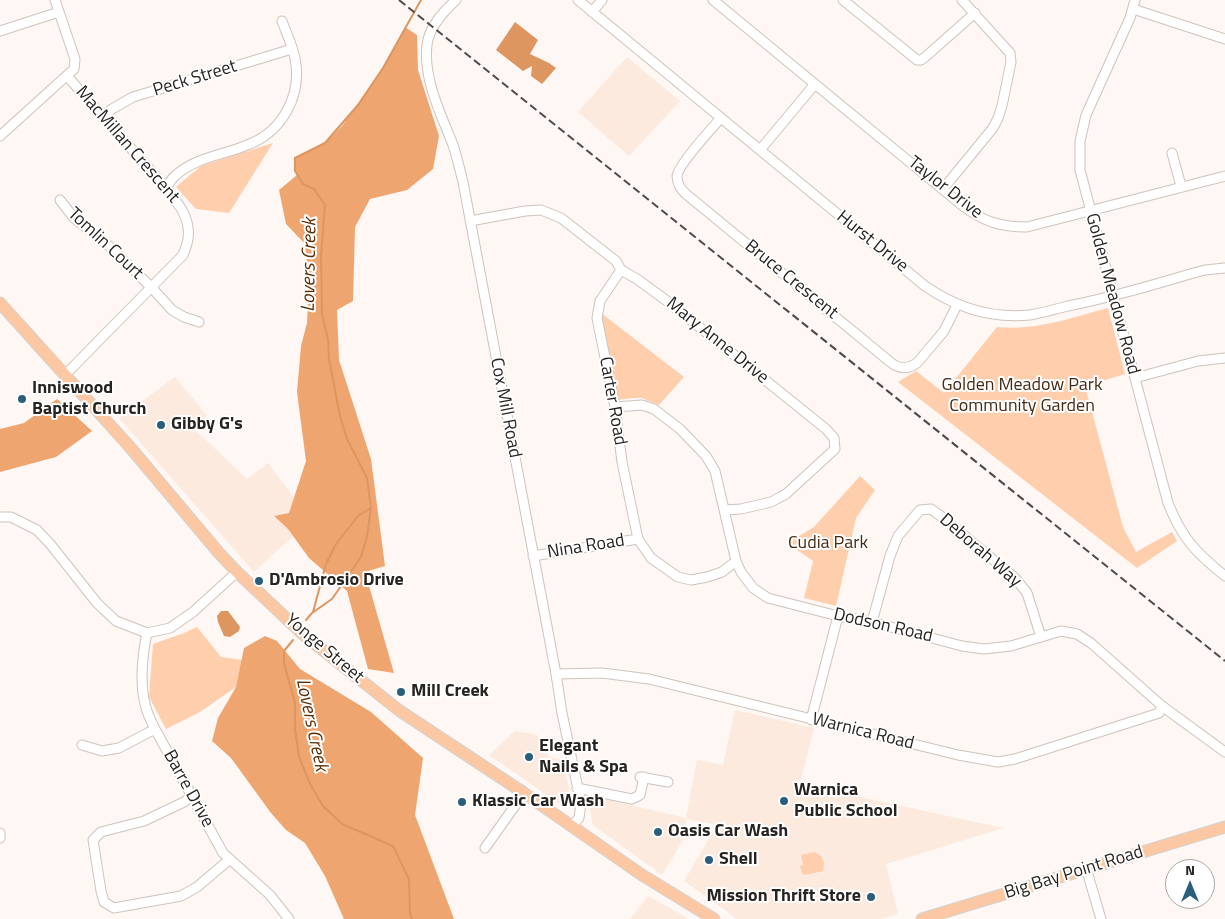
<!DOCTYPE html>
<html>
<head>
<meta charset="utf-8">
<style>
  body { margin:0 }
  #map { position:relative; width:1225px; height:919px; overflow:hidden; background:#fef7f3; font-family:"Titillium Web",sans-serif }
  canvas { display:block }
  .north { position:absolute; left:1165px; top:859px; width:50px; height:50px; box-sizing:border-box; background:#fff; border:1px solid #a9a7a6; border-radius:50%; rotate:0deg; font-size:14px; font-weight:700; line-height:20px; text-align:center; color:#272320 }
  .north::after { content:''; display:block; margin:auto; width:18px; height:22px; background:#2b5e7b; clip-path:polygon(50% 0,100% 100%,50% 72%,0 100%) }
</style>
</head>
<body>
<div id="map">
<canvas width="1225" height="919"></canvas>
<div class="north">N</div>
</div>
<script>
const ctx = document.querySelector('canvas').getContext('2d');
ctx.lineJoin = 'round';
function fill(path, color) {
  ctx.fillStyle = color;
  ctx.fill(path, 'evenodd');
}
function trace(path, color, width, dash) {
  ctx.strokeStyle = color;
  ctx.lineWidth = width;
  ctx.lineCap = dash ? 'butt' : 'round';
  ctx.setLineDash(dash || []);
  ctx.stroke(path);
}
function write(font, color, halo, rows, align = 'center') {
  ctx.font = font + ' "Titillium Web",sans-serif';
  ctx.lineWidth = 4;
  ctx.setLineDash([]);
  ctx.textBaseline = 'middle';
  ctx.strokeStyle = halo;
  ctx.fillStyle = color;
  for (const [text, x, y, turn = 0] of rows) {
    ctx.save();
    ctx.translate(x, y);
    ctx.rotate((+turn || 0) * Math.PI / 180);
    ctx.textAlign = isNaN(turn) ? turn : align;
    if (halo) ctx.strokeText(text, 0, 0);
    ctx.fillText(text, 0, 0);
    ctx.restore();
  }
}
const built = new Path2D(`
  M627,57L680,101L629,156L578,112Z
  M175,377L207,416L192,427L247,479L268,463L294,498L289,513L274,516L288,529L293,536L254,572L119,418Z
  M735,710L814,728L800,784L1003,828L886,864L898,914L881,919H737L684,881L717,825L686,819L685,837L662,875L593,825L587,795L686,818L697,760L723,765Z
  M515,731L537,735L549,757L564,760L570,798L564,807L489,755Z
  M648,896L679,913L688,919H630Z`);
const green = new Path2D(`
  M273,143L229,213L196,209L176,187L201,166Z
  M1108,308L1125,374L1085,386L1123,527L1136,552L1172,532L1177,541L1137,568L898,382L916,371L944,393L997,327C1035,331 1071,318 1108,308Z
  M601,313L684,377L659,405L642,398H634L617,400Z
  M860,476L875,490L856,518L836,606L804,598L813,561L787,543L814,527Z
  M197,627L221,657L242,660L236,687L200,712L166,729L149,697L153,644L184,633Z
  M815,852L822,857L824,863L823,871L805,875L802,873L800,866L803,865L801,855Z`);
const forest = new Path2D(`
  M405,27L417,35L418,70L439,136L433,169L407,190L370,199L355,227L353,301L337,310L339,360L371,459L385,566L365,572L394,673L368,669L347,591L309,558L288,529L274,516L289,513L306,461L297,392L301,346L307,323L309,283L305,244L286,224L279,190L297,175L295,171V158L325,143L342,126L383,68Z
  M57,399L92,431L56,457L0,472V429L24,423Z
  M265,636L277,641L300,669L371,712L423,758L415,815L454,919H344L325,876L305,843L286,830L271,813L231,758L212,741L218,718L236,687L244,648Z`);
const water = new Path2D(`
  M515,22L538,40L530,54L549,63L556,68L542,84L531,76L532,66L523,71L496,50Z
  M221,611H228L240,627L239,631L230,637L224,636L218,622L217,616Z`);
const stream = new Path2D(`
  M313,612L326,564L336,544L359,515L371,508
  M306,620L312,613L332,599L361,557L367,537L371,508L367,478L347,439L340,416L329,359L328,339L322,315L321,255L325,205L314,189L303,184L295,171V158L325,143L358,105L383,68L421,0
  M293,640L284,651V663L295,703V729L299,757L310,784L323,806L342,824L393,846L409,879L410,913L412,919`);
const minor = new Path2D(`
  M456,0C443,12 429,27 427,45C423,79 441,114 453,145C457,157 460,170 463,182L556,674L562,713L581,803L579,818L572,826
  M578,0L925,286C957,308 991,319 1030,315C1043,313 1055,309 1068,306C1109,298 1150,286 1190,274L1205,270L1225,268
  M713,0L963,206C984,222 1001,227 1027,227L1225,176
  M843,0L917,60H921L924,58L975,13
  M1135,0L1130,18L1086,115L1080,141V170L1168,503C1182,538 1195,552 1225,576
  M1133,9L1225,39
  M592,12L602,0
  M0,31L59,12
  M102,117L112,109L133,97L292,49
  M721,118C712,128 678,165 677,176C677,183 681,190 686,194L889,361C898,369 907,370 917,363L944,331L957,305
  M0,136L74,69L75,59L55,0
  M760,150L815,84
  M1172,153L1181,186
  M166,188C169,184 171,179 175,176C196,156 227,155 252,143C282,130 300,97 296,65C295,50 287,35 282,21
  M943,189L993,128L998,118L1002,106L1011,62L1010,53L962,0
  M60,200L74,218L109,246L152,288L172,310L184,317L199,322
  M470,221L525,211L541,210L561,218L616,261L621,270L637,279L667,301L826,429L834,438L835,449L786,494L771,502L741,509L725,510
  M621,270L600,301L597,318L615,407L622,462L638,539L651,558L678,577L691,580L707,577L722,572L736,561
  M65,375L183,255C185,250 187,245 188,239C191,218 178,203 166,188L67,76
  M1135,378L1198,361L1225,358
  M615,407L642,405L654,409L680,429L706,456L715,471L736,561L741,572L753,588L768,598L838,616L872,622L962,646L984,649L1011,646L1061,631L1077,634L1091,643L1162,706L1225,752
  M0,517H11L37,530L51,545L97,603L116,621L147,633L170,628L193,612L237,572
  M533,556L638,539
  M872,622L890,556L898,536L920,510L931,509L942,517L1015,578L1027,593L1041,637
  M147,633C142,656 139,688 147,711C149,717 152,723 155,729L223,853L270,895L289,919
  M556,674L602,673L649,679L958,755L998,762L1015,759L1159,713L1162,706
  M811,720L838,616
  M82,745L102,751L119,748L155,729
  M640,777L668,782
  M577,788L632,799L640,795L644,777
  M192,796L184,802L144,821L101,832L93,840L101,891L104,902L114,908L181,896L197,887L230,859
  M0,833V838
  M485,848L524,793
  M1086,868L1101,919`);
const major = new Path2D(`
  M0,303L129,446L219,553L237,572L305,636L400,711L524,793L642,875L714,919
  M922,919L1225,827`);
const rail = new Path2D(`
  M399,0L1225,661`);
const markers = [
  [22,399,5,"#2b5e7b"],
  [161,425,5,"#2b5e7b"],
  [259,581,5,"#2b5e7b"],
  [401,692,5,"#2b5e7b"],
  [529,757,5,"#2b5e7b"],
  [784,801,5,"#2b5e7b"],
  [462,802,5,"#2b5e7b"],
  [658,832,5,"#2b5e7b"],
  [709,860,5,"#2b5e7b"],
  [871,897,5,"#2b5e7b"]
];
const streetNames = [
  ["Peck Street",195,79,-17],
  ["MacMillan Crescent",127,145,49],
  ["Taylor Drive",945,188,38],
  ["Hurst Drive",872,242,39],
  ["Tomlin Court",105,244,43],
  ["Bruce Crescent",791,280,39],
  ["Golden Meadow Road",1112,294,75],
  ["Mary Anne Drive",717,341,39],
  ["Carter Road",612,401,80],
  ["Cox Mill Road",505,408,79],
  ["Nina Road",586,547,-9],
  ["Deborah Way",980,551,41],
  ["Dodson Road",883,626,13],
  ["Yonge Street",324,649,40],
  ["Warnica Road",863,732,14],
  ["Barre Drive",188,789,61],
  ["Big Bay Point Road",1074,873,-17]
];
const parkNames = [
  ["Golden Meadow Park",1022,386],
  ["Community Garden",1022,407],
  ["Cudia Park",828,544]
];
const poiNames = [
  ["Inniswood",32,389],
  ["Baptist Church",32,410],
  ["Gibby G's",171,425],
  ["D'Ambrosio Drive",269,581],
  ["Mill Creek",411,692],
  ["Elegant",539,747],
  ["Nails & Spa",539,768],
  ["Warnica",794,791],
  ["Public School",794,812],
  ["Klassic Car Wash",472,802],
  ["Oasis Car Wash",668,832],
  ["Shell",719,860],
  ["Mission Thrift Store",861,897,"right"]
];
const waterNames = [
  ["Lovers Creek",310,265,-89],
  ["Lovers Creek",311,725,78]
];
fill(built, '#fceade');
fill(green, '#fecead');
fill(forest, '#eea570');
fill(water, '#de9661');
trace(stream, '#de9661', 2);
trace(minor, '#cec3bc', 11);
trace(major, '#d4d3d2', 13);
trace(minor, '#fff', 9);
trace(major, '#fbc8a3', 11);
trace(rail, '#4f4a47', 2, [8, 4]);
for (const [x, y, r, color] of markers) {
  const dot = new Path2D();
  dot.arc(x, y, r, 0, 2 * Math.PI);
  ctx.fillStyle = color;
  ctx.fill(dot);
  trace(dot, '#fff', 2);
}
write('18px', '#272320', '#fff', streetNames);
write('18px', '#472a13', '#fff', parkNames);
write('bold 18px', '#272320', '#fff', poiNames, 'left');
write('italic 19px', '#5d2e03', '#fff', waterNames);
</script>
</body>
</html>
